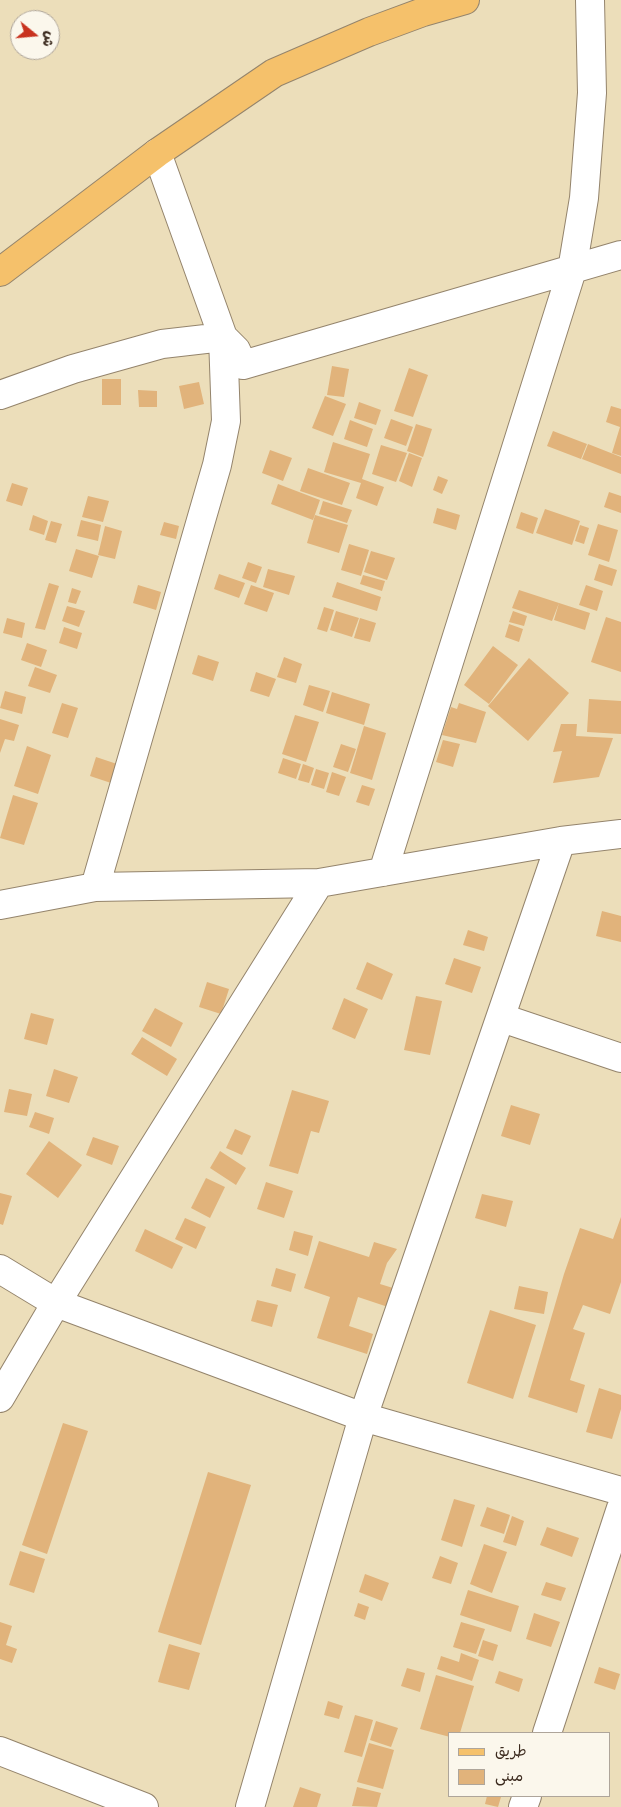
<!DOCTYPE html>
<html>
<head>
<meta charset="utf-8">
<style>
  body { margin:0 }
  #map { position:relative; width:621px; height:1807px; overflow:hidden; background:#ecdeba; font-family:Mynerve,"Playpen Sans Arabic",sans-serif }
  canvas { display:block }
  .legend { position:absolute; left:448px; top:1732px; width:162px; height:65px; box-sizing:border-box; background:#fbf7ec; border:1px solid #aea59a; margin:0; padding:6px 9px; list-style:none; font-size:15px; color:#3b2a1e }
  .legend li { display:flex; align-items:center; gap:10px; height:25px }
  .legend b { width:25px; border:1px solid #aea59a }
  .north { position:absolute; left:10px; top:10px; width:50px; height:50px; box-sizing:border-box; background:#fbf7ec; border:1px solid #aea59a; border-radius:50%; rotate:107deg; font-size:14px; font-weight:700; line-height:20px; text-align:center; color:#3b2a1e }
  .north::after { content:''; display:block; margin:auto; width:18px; height:22px; background:#c8321e; clip-path:polygon(50% 0,100% 100%,50% 72%,0 100%) }
</style>
</head>
<body>
<div id="map">
<canvas width="621" height="1807"></canvas>
<ul class="legend">
<li><b style="height:6px;background:#f5c16b"></b>طريق</li>
<li><b style="height:14px;background:#e1b37b"></b>مبنى</li>
</ul>
<div class="north">ش</div>
</div>
<script>
const ctx = document.querySelector('canvas').getContext('2d');
ctx.lineJoin = 'round';
function fill(path, color) {
  ctx.fillStyle = color;
  ctx.fill(path, 'evenodd');
}
function trace(path, color, width, dash) {
  ctx.strokeStyle = color;
  ctx.lineWidth = width;
  ctx.lineCap = dash ? 'butt' : 'round';
  ctx.setLineDash(dash || []);
  ctx.stroke(path);
}
const building = new Path2D(`
  M332,366L349,369L344,397L327,395Z
  M409,368L428,375L413,417L394,411Z
  M102,379H121V405H102Z
  M199,382L204,404L184,409L179,386Z
  M138,390L157,391V407H139Z
  M325,396L346,404L333,436L312,428Z
  M359,402L381,410L376,425L354,418Z
  M611,406L621,409V456L612,453L620,427L606,422Z
  M391,419L413,427L406,446L384,438Z
  M350,420L373,429L367,447L344,439Z
  M416,424L432,429L423,457L407,451Z
  M553,431L587,444L581,459L547,446Z
  M333,442L370,454L362,479L384,487L377,506L356,498L361,483L324,472Z
  M588,444L621,457V474L582,459Z
  M381,445L407,453L396,482L372,474Z
  M270,450L292,458L283,481L262,473Z
  M409,453L422,458L412,487L399,481Z
  M308,468L350,483L342,505L300,491Z
  M438,476L448,480L442,494L433,490Z
  M12,483L28,488L22,506L6,501Z
  M278,484L320,500L313,520L271,504Z
  M609,492L621,496V513L604,507Z
  M88,496L109,501L103,522L82,517Z
  M323,501L352,510L347,523L319,514Z
  M437,508L460,515L456,530L433,523Z
  M545,509L580,521L572,545L536,533Z
  M521,512L538,518L533,534L516,528Z
  M33,515L48,521L44,535L29,530Z
  M315,515L348,525L339,553L307,543Z
  M81,520L101,525L98,541L77,536Z
  M51,521L62,524L56,543L45,540Z
  M164,522L179,526L176,539L160,535Z
  M598,524L618,530L609,562L588,555Z
  M580,525L589,528L584,544L575,541Z
  M105,526L122,531L115,559L98,555Z
  M349,544L369,550L361,576L341,570Z
  M76,549L99,556L92,578L69,571Z
  M371,551L395,558L387,580L364,572Z
  M248,562L262,567L256,583L242,578Z
  M599,564L617,570L612,586L594,580Z
  M268,569L295,576L289,595L263,587Z
  M219,574L245,583L239,598L214,589Z
  M363,575L385,581L382,591L360,584Z
  M337,582L381,597L377,611L332,597Z
  M49,583L59,586L45,630L35,628Z
  M138,585L161,592L156,610L133,603Z
  M251,585L274,593L267,612L244,604Z
  M586,585L603,591L597,611L579,605Z
  M72,588L81,591L76,604L68,602Z
  M519,590L559,603L552,621L512,608Z
  M559,603L590,613L585,630L554,620Z
  M67,606L85,611L79,627L62,621Z
  M324,607L334,610L327,632L317,629Z
  M336,611L359,618L352,637L330,630Z
  M513,611L527,616L524,626L509,622Z
  M606,617L621,622V672L591,662Z
  M7,618L25,623L22,638L3,633Z
  M360,618L376,623L370,642L354,638Z
  M509,624L523,629L519,642L505,637Z
  M64,627L82,633L77,649L59,643Z
  M27,643L47,650L41,667L21,660Z
  M493,646L518,665L489,704L464,685Z
  M198,655L219,662L213,681L192,674Z
  M284,657L302,664L296,683L277,677Z
  M529,658L569,693L528,741L488,706Z
  M35,667L57,675L50,693L28,686Z
  M256,672L276,679L269,697L250,691Z
  M309,685L330,691L323,712L303,705Z
  M5,691L26,697L22,714L0,708Z
  M332,692L370,704L364,725L326,713Z
  M589,699L621,701V734L587,732Z
  M62,703L78,708L68,738L52,733Z
  M459,703L486,712L476,743L442,735L451,707L457,709Z
  M295,715L319,722L306,762L282,754Z
  M0,719L19,725L14,741L5,739L0,753Z
  M561,724H577L576,736L613,738L599,777L553,783L562,751L553,752Z
  M364,726L386,733L372,780L350,773Z
  M443,740L460,744L453,767L436,762Z
  M341,744L356,749L348,772L333,767Z
  M27,746L51,755L38,794L14,786Z
  M96,757L117,764L111,783L90,776Z
  M283,758L301,764L296,779L278,773Z
  M303,764L314,768L309,783L298,780Z
  M316,769L329,773L324,789L311,785Z
  M332,772L346,777L339,796L326,792Z
  M362,785L375,789L369,806L356,802Z
  M13,795L38,803L24,845L0,838Z
  M602,911L621,916V942L596,936Z
  M468,930L488,937L484,951L463,945Z
  M454,958L481,967L472,993L445,984Z
  M367,962L393,974L382,1000L356,989Z
  M207,982L229,989L221,1014L199,1007Z
  M416,996L442,1001L430,1055L404,1050Z
  M344,998L368,1009L355,1039L332,1029Z
  M155,1008L183,1023L171,1047L142,1031Z
  M31,1013L54,1019L47,1045L24,1039Z
  M142,1037L177,1059L167,1076L131,1054Z
  M54,1069L78,1077L69,1103L46,1096Z
  M9,1089L32,1094L27,1116L4,1112Z
  M292,1090L329,1101L319,1133L311,1131L298,1174L269,1166Z
  M511,1105L540,1114L530,1145L501,1136Z
  M35,1112L54,1118L49,1134L29,1127Z
  M235,1129L251,1136L242,1155L226,1148Z
  M93,1137L119,1146L112,1165L86,1155Z
  M49,1141L82,1165L58,1198L26,1174Z
  M220,1151L246,1168L236,1185L210,1168Z
  M206,1178L225,1187L210,1218L191,1208Z
  M266,1182L293,1191L284,1218L257,1209Z
  M0,1193L12,1196L3,1225L0,1224Z
  M482,1194L513,1201L506,1227L475,1218Z
  M621,1217V1282L610,1314L583,1305L573,1329L585,1333L570,1380L585,1385L577,1413L528,1397L564,1274L580,1228L613,1239Z
  M185,1218L206,1227L196,1249L175,1239Z
  M145,1229L183,1247L172,1269L135,1251Z
  M294,1231L313,1236L308,1256L289,1250Z
  M319,1241L369,1257L374,1242L397,1249L387,1263L380,1284L393,1288L388,1307L358,1297L349,1326L373,1334L367,1354L317,1338L330,1297L304,1288Z
  M276,1268L296,1274L291,1292L271,1286Z
  M519,1286L548,1292L544,1314L514,1309Z
  M257,1300L278,1305L272,1327L251,1321Z
  M490,1310L536,1325L513,1399L467,1383Z
  M599,1388L621,1395V1409L612,1439L586,1432Z
  M63,1423L88,1431L47,1554L22,1545Z
  M208,1472L251,1485L201,1645L158,1632Z
  M454,1499L475,1505L462,1547L441,1540Z
  M487,1507L510,1515L504,1534L480,1526Z
  M512,1516L524,1521L516,1546L503,1542Z
  M547,1527L579,1538L572,1557L540,1545Z
  M484,1544L507,1552L492,1593L470,1584Z
  M20,1551L45,1559L34,1593L9,1585Z
  M440,1556L458,1563L451,1584L432,1578Z
  M365,1574L389,1583L382,1601L359,1592Z
  M546,1582L566,1588L561,1601L541,1595Z
  M468,1590L519,1606L511,1632L460,1615Z
  M358,1603L369,1607L365,1620L354,1616Z
  M534,1613L560,1622L551,1647L526,1639Z
  M0,1622L12,1626L6,1645L17,1649L12,1663L0,1659Z
  M461,1622L485,1629L476,1654L453,1647Z
  M483,1640L498,1645L493,1661L478,1656Z
  M169,1644L200,1653L189,1690L158,1682Z
  M461,1653L479,1660L472,1681L437,1669L441,1656L459,1662Z
  M599,1667L620,1674L615,1690L594,1683Z
  M407,1668L425,1673L420,1692L401,1686Z
  M499,1671L523,1679L519,1692L495,1683Z
  M436,1675L474,1686L460,1733H450V1737L420,1729Z
  M328,1701L343,1706L339,1719L324,1715Z
  M355,1715L373,1720L362,1757L344,1752Z
  M376,1721L398,1728L391,1747L370,1740Z
  M369,1743L394,1750L383,1789L357,1782Z
  M300,1787L321,1794L317,1807H293Z
  M357,1787L381,1793L377,1807L352,1806Z
  M487,1796L501,1797L498,1807L485,1804Z`);
const minor = new Path2D(`
  M0,395L73,369L162,344L223,337L236,350L243,365L621,255
  M383,872L572,270L584,198L592,93L590,0
  M95,887L217,465L226,421L223,337L157,153
  M0,905L95,887L319,883L561,841L621,834
  M502,1018L621,1058
  M0,1269L56,1303L363,1417L621,1491
  M0,1398L56,1303L319,883
  M547,1733L621,1508
  M0,1751L144,1807
  M250,1807L363,1417L561,841
  M523,1807L527,1796`);
const major = new Path2D(`
  M0,272L157,153L274,73L369,32L423,12L465,0`);
fill(building, '#e1b37b');
trace(minor, '#94846c', 30);
trace(major, '#94846c', 30);
trace(minor, '#fff', 28);
trace(major, '#f5c16b', 28);
</script>
</body>
</html>
